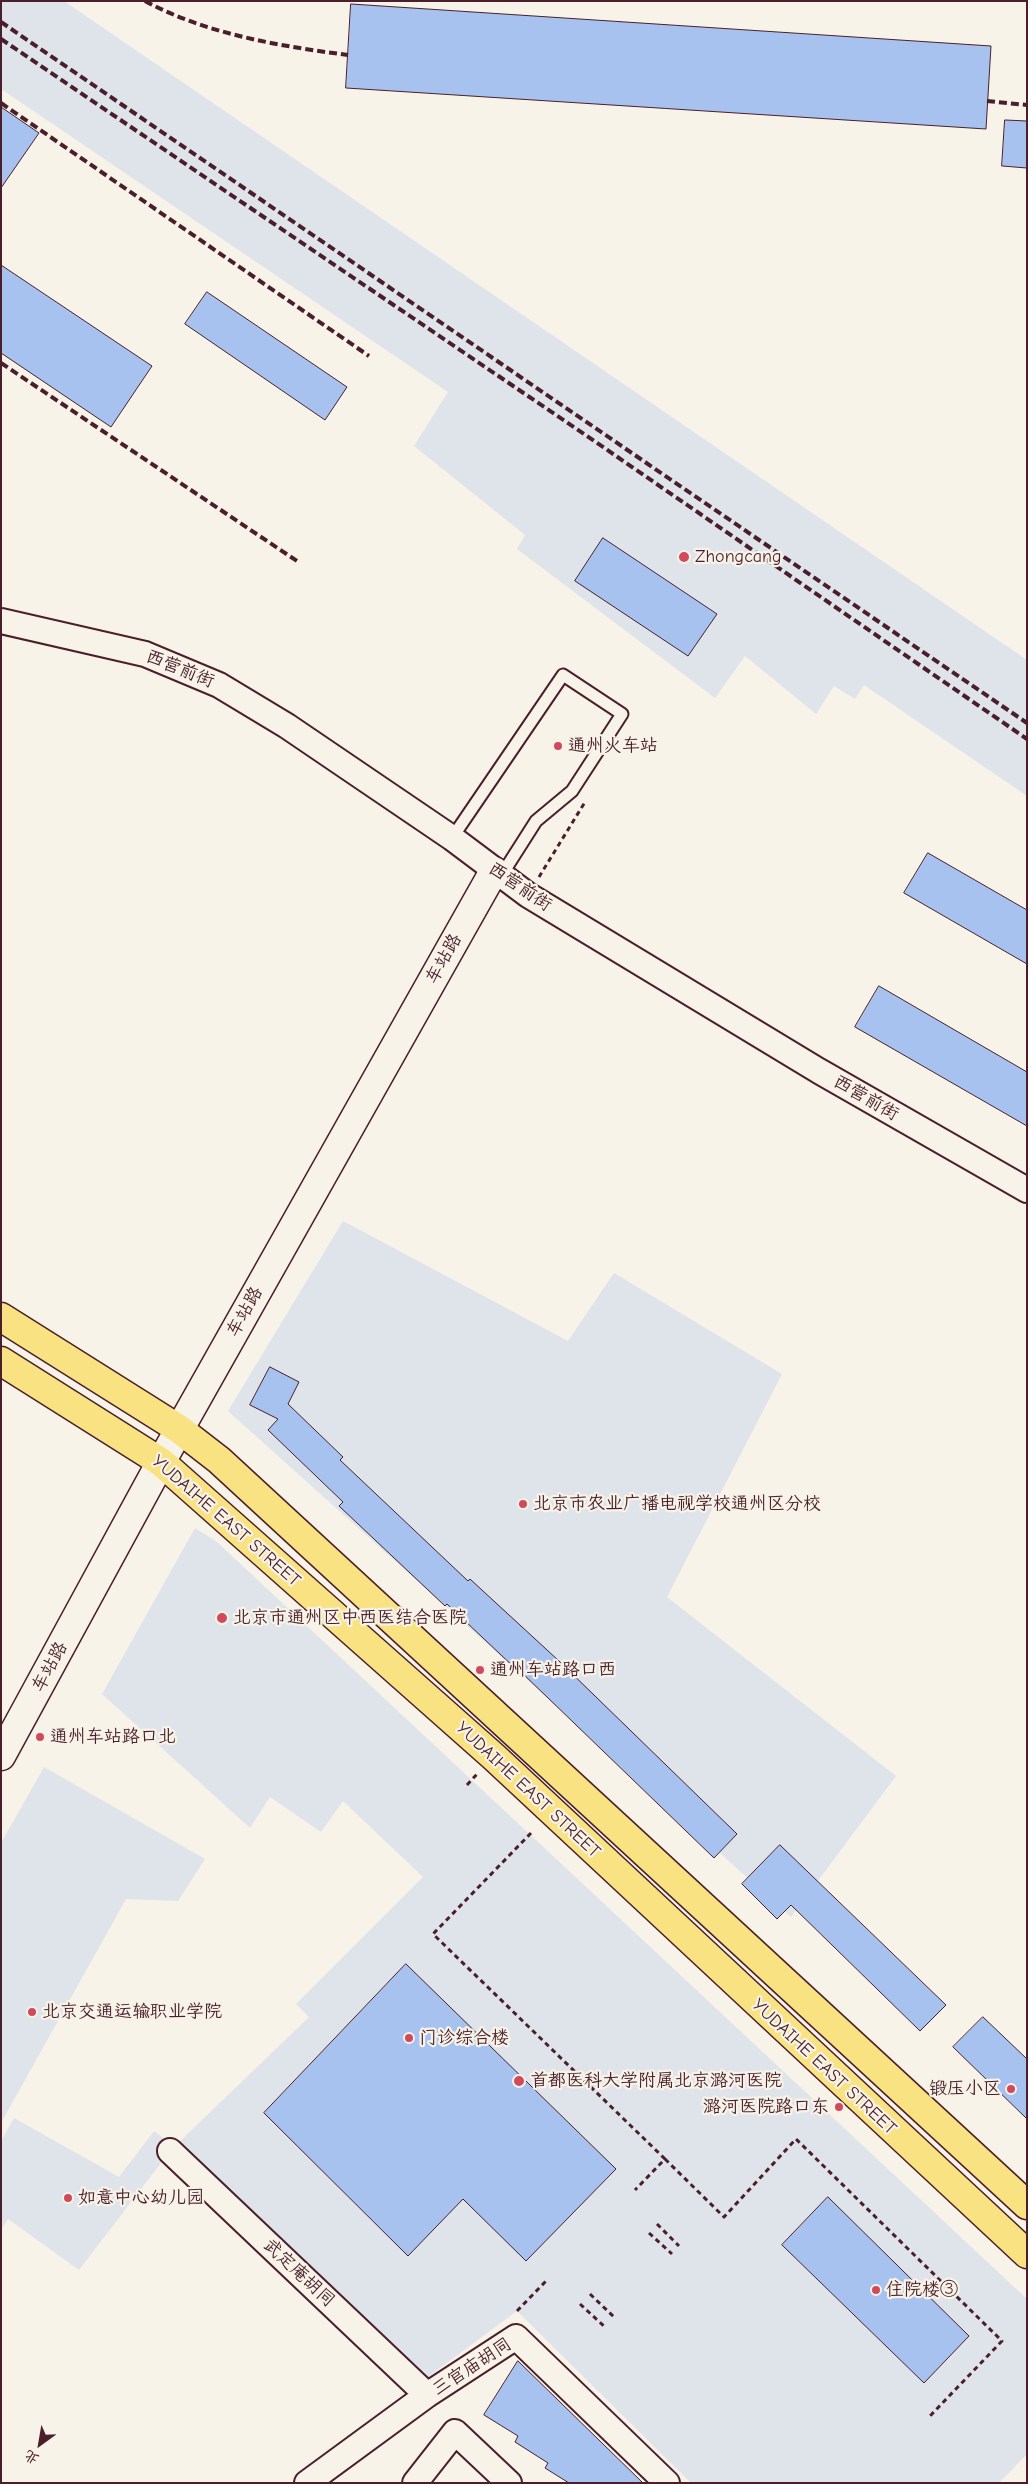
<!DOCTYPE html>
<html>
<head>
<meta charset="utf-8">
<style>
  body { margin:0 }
  #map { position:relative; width:1028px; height:2484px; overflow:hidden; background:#f7f3e8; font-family:"Comic Neue","LXGW WenKai TC",sans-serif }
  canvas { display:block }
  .frame { position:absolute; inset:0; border:2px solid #4a1f2b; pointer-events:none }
  .north { position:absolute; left:15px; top:2419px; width:50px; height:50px; -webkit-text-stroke:4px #f7f3e8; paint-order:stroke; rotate:212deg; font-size:14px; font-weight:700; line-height:20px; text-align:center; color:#4a1f2b }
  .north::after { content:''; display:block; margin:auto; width:18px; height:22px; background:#4a1f2b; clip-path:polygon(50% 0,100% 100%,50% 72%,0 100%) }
</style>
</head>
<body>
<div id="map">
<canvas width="1028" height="2484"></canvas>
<div class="frame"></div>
<div class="north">北</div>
</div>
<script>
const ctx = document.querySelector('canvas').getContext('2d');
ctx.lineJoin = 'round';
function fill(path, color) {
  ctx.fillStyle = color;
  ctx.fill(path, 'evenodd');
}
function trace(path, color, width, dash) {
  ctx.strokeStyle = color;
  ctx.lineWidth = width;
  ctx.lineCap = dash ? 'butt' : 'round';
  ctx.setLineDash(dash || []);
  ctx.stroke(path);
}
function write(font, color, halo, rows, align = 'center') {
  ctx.font = font + ' "Comic Neue","LXGW WenKai TC",sans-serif';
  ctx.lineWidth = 4.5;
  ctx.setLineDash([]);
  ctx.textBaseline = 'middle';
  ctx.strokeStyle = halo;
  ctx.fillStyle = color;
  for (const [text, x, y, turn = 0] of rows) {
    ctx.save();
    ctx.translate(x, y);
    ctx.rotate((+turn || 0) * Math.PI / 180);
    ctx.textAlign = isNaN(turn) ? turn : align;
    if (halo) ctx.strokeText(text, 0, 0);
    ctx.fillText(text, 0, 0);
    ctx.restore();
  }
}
const built = new Path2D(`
  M1,1H64L1027,660V796L864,685L855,699L834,686L816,714L745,656L715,698L517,549L525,535L414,446L448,392L1,89Z
  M343,1221L568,1341L614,1273L782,1374L667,1597L896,1776L791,1917L228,1411Z
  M195,1528L217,1542L1027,2299V2454L999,2483H691L517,2311L425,2379L177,2144L309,2017L296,2004L423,1877L343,1801L321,1832L270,1797L250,1828L102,1694Z
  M44,1767L205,1859L178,1901L126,1899L1,2123V1843Z
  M14,2118L119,2177L154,2131L174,2146L79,2270L8,2219L1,2230V2141Z`);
const building = new Path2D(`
  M351,4L991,46L986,129L346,88Z
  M1,107L39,133L1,188Z
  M1005,120L1027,121V168L1002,166Z
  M1,265L152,366L111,427L1,353Z
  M207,292L347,387L325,420L185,324Z
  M603,538L717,614L688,656L575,581Z
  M928,853L1027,910V964L904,893Z
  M879,986L1027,1072V1126L855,1027Z
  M270,1367L299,1382L288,1404L343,1457L340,1460L468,1581L470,1579L559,1661L737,1834L714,1858L519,1670L518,1671L447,1604L445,1606L339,1506L343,1502L268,1430L278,1419L250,1405Z
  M780,1845L946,2005L920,2031L791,1905L777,1919L742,1884Z
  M406,1964L616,2169L526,2261L463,2199L408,2256L264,2113Z
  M983,2017L1027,2059V2119L953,2047Z
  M828,2197L969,2336L924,2383L782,2245Z
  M518,2361L643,2483H569L545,2468L548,2463L515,2442L518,2436L484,2415Z`);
const path = new Path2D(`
  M539,877L585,802
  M467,1785L477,1774
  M531,1833L433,1934L665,2159L635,2190
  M665,2159L724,2217L796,2139L1002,2341L930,2416
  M657,2224L679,2246
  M649,2233L672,2254
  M590,2294L615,2318
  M580,2304L606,2328
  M517,2311L546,2281`);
const lane = new Path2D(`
  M452,838L563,675L622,714L572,791L536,821L501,876`);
const street = new Path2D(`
  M1,621L145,654L219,685L287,726L452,838L528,895L819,1071L1027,1190
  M170,2151L427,2395
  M307,2483L427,2395L516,2337L667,2483
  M415,2483L455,2432L509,2483`);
const secondary = new Path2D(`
  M1,1756L161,1462L494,871`);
const primary = new Path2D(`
  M1,1317L179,1429L219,1460L1027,2205
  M1,1361L161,1462L494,1757L1027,2254`);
const rail = new Path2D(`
  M145,1C206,34 279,46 348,55
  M1,22L1027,723
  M1,39L587,436L1027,739
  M987,101L1027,105
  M1,103L369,356
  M1,363L297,561`);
const markers = [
  [684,557,6,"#d1495b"],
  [558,746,5,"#d1495b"],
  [523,1504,5,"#d1495b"],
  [222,1618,6,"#d1495b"],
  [480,1670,5,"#d1495b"],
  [40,1737,5,"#d1495b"],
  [32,2012,5,"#d1495b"],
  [409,2038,5,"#d1495b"],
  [519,2081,6,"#d1495b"],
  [1011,2089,5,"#d1495b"],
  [839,2107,5,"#d1495b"],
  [68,2198,5,"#d1495b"],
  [876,2290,5,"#d1495b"]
];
const poiNames = [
  ["Zhongcang",695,557],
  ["通州火车站",568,746],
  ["北京市农业广播电视学校通州区分校",533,1504],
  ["北京市通州区中西医结合医院",233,1618],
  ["通州车站路口西",490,1670],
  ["通州车站路口北",50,1737],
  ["北京交通运输职业学院",42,2012],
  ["门诊综合楼",419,2038],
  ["首都医科大学附属北京潞河医院",530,2081],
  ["锻压小区",1001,2089,"right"],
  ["潞河医院路口东",829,2107,"right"],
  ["如意中心幼儿园",78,2198],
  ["住院楼③",886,2290]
];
const streetNames = [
  ["西营前街",180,669,22],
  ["西营前街",520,887,34],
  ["车站路",444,959,-61],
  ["西营前街",866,1098,30],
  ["车站路",245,1312,-61],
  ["YUDAIHE EAST STREET",226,1521,41],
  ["车站路",50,1667,-62],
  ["YUDAIHE EAST STREET",528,1790,43],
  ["YUDAIHE EAST STREET",824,2067,43],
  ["武定庵胡同",299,2273,43],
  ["三官庙胡同",472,2367,-33]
];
fill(built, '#dfe4ea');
fill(building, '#a7c2ef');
trace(building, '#4a1f2b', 1);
trace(lane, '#4a1f2b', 15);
trace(street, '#4a1f2b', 28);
trace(secondary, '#4a1f2b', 31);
trace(primary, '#4a1f2b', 31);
trace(path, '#4a1f2b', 3, [5, 4]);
trace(lane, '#f7f3e8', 11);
trace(street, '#f7f3e8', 24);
trace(secondary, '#f7f3e8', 28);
trace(primary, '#f8e281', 28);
trace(rail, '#4a1f2b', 4, [8, 4]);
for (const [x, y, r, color] of markers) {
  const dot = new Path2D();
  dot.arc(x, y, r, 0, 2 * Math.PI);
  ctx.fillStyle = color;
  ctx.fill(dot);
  trace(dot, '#f7f3e8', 2);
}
write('18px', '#4a1f2b', '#f7f3e8', poiNames, 'left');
write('18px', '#4a1f2b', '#f7f3e8', streetNames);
</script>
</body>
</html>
